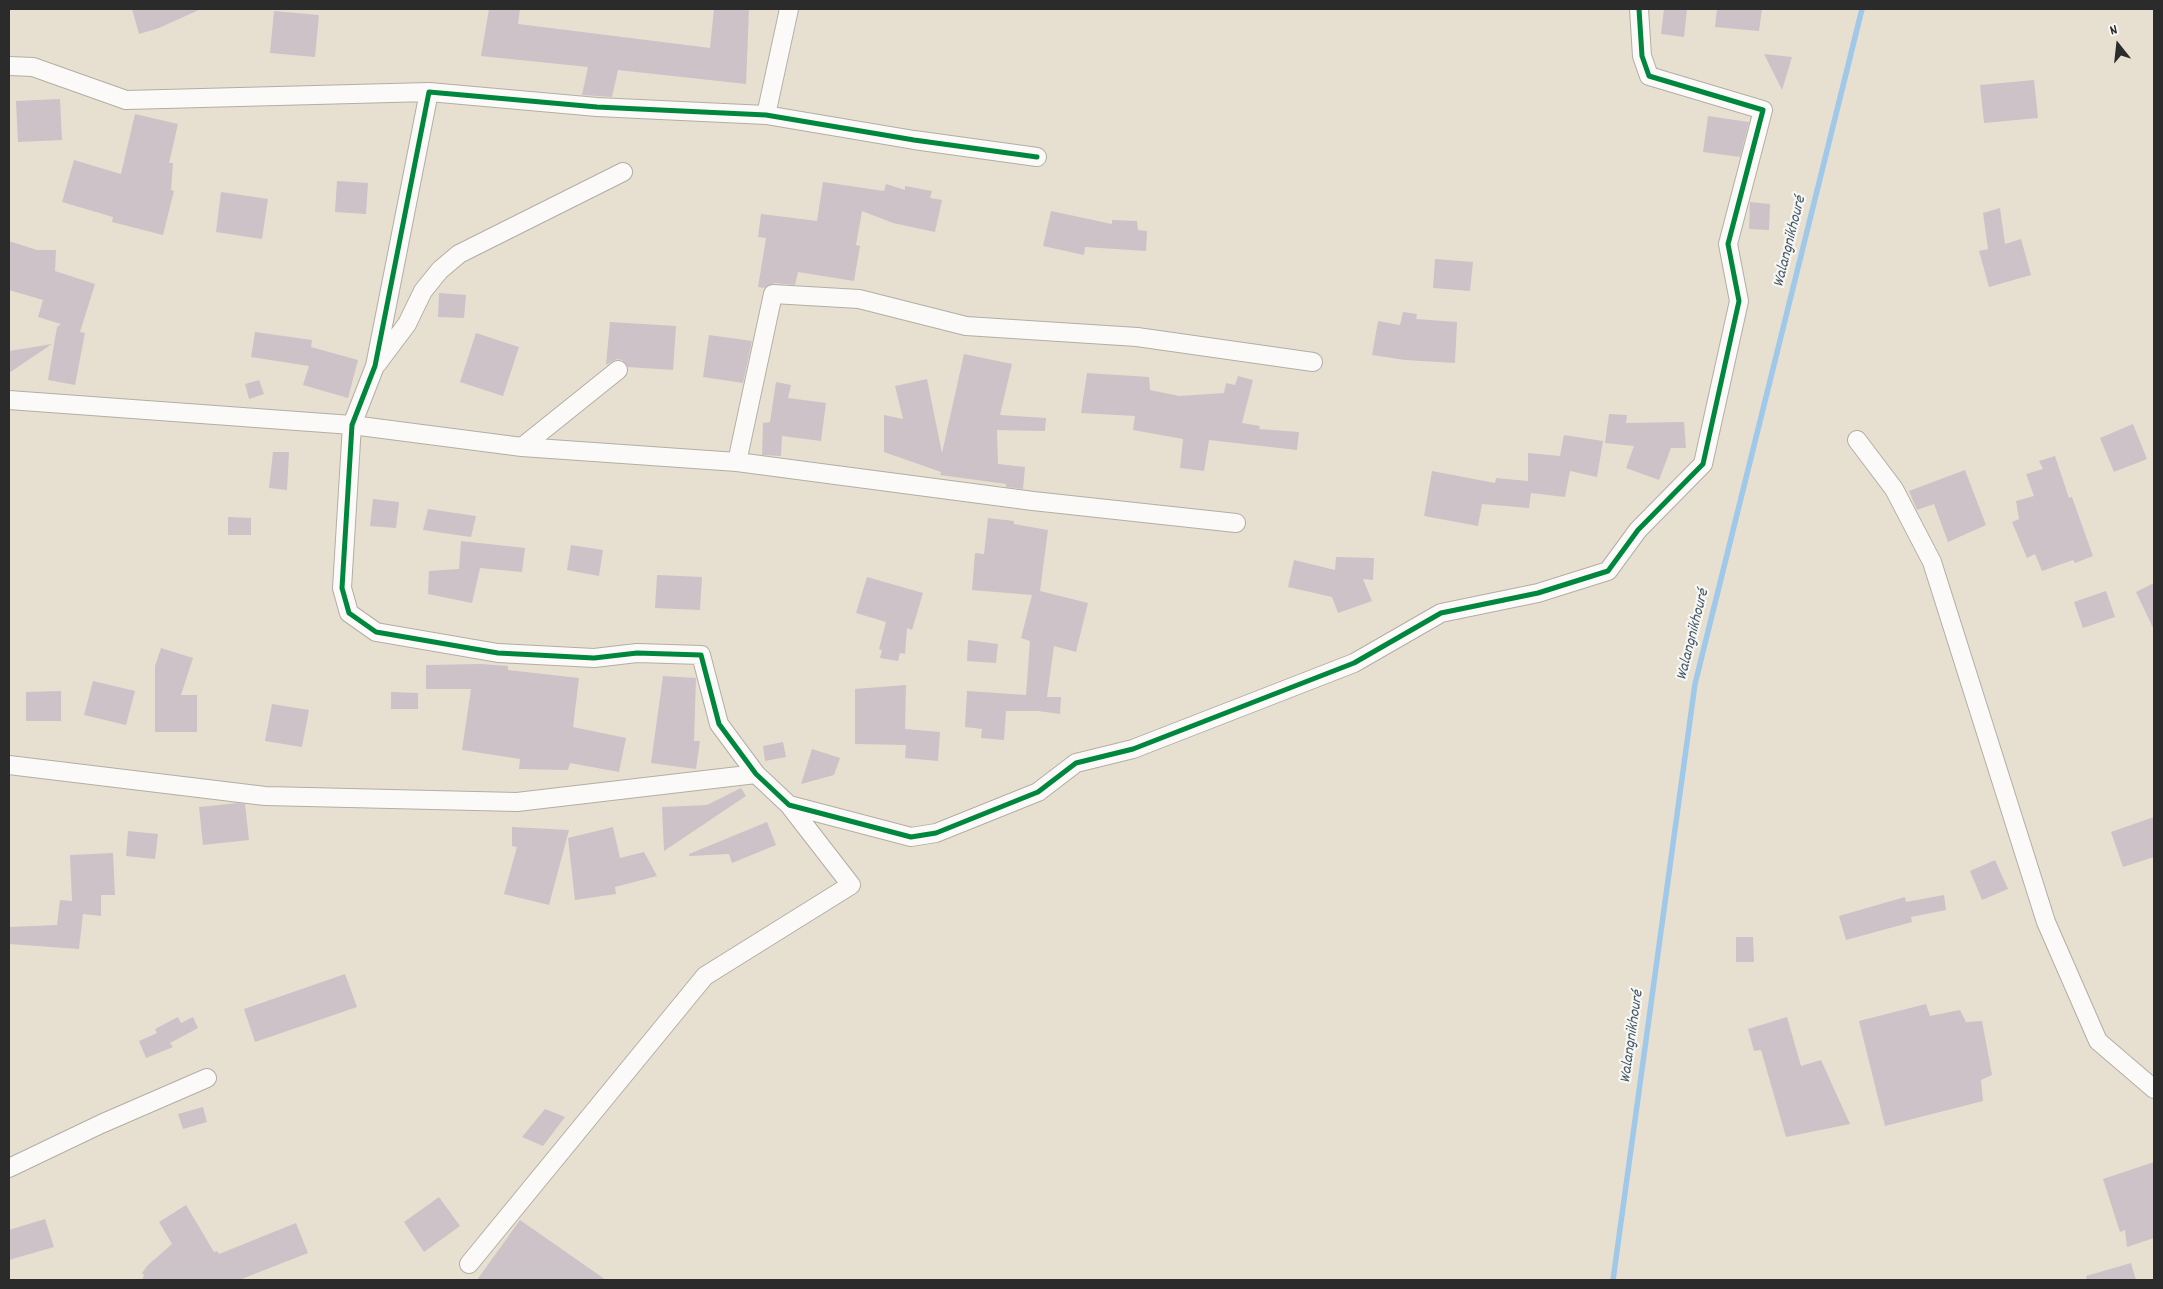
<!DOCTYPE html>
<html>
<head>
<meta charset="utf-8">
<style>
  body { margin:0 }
  #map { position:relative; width:2163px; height:1289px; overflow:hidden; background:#e7e0d1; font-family:Dekko,sans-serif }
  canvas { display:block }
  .frame { position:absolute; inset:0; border:10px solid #2b2b2b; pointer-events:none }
  .north { position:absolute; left:2093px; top:20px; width:50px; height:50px; -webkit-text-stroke:4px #f6f6f2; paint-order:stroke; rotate:344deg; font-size:14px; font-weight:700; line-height:20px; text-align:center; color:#2b2b2b }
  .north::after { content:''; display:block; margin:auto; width:18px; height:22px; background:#2b2b2b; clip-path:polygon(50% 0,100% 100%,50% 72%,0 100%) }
</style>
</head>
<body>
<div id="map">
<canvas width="2163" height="1289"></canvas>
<div class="frame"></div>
<div class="north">N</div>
</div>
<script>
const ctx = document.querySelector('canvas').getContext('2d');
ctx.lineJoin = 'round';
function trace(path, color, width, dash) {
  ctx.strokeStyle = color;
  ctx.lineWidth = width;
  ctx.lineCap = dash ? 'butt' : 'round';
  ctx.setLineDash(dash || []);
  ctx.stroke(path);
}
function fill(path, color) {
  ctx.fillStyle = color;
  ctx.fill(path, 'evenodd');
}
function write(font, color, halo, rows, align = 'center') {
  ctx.font = font + ' Dekko,sans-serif';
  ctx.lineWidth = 4.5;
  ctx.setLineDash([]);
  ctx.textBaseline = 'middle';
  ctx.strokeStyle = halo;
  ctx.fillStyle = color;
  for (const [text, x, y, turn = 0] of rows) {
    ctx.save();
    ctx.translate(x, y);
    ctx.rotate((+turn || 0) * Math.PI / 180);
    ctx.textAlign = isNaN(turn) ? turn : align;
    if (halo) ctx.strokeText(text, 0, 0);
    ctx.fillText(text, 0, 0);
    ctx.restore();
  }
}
const stream = new Path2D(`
  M1613,1280L1695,684L1862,9`);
const building = new Path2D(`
  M132,9H201L159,28L139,34Z
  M489,9H520L518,24L710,48L714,9H749L746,84L618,70L612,97L582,95L588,67L481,56Z
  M1664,9H1687L1684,37L1661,34Z
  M1717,9H1762L1759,31L1715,27Z
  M274,11L319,15L315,57L270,53Z
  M1764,54L1792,57L1782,90Z
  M2034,80L2038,118L1984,123L1980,85Z
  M60,99L62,140L18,142L16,101Z
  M135,114L178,124L169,163H173L171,190L174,191L163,235L112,222L113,217L62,202L74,160L121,174Z
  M1708,116L1749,122L1740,157L1703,152Z
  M337,181L368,183L366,214L335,212Z
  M823,182L884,191L886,184L905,190V186L932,191L930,198L942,200L935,232L893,223L862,211L856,245L860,246L854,281L798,272L795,285L774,283L764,288L758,287L766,238L758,237L761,214L817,221Z
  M221,192L268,199L262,239L216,232Z
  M1750,202L1770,204L1769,230L1749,229Z
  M2000,208L2005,244L2021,239L2031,275L1989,287L1979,251L1988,249L1983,213Z
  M1051,211L1112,224V220L1137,221L1138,230L1147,231L1146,251L1085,247L1084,255L1043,246Z
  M9,241L37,250H56L55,271L95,284L80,332L85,333L75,385L48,380L57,327L61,324L38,317L43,300L9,290Z
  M1435,259L1473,262L1470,291L1433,288Z
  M439,293L466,295L464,318L438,317Z
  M1403,312L1417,314L1416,319L1457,322L1455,363L1405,360L1372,355L1378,321L1400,325Z
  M610,322L676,326L673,370L628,367L622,360L617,359L606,365Z
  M255,332L312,340L311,347L358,360L348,398L303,385L309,366L251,357Z
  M476,333L519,347L503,396L460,382Z
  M709,335L752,341L743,383L703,377Z
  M52,344L9,373V351Z
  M964,354L1012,364L1000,415L1046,418L1045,431L997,430L998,464L1025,467L1023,489L1006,487V484L940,475L941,472L884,452V415L903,419L895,386L927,379L942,453Z
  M1087,373L1149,377L1150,390L1179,396L1224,393L1226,383L1235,385L1238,376L1253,380L1242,423L1260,426L1259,429L1299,432L1297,450L1209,440L1204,471L1180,468L1183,439L1133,430L1135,416L1081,413Z
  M259,380L264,394L249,399L245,384Z
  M776,382L791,385L788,398L826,403L821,441L782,436L781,456L762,455L763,423L770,422Z
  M1609,414L1627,415L1626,423L1684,422L1686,448H1671L1659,480L1626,468L1634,446L1605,443Z
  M2133,424L2147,459L2114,472L2100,438Z
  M1564,435L1603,441L1597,477L1570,471L1565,497L1531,493L1529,508L1482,504L1478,526L1424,516L1432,471L1495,483L1496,478L1528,481V453L1560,456Z
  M273,452H289L287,490L269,488Z
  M2055,456L2069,498L2072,497L2093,556L2075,563L2073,560L2042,571L2035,554L2027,558L2012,522L2019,519L2016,501L2034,496L2026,474L2043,469L2039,461Z
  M1965,470L1986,525L1948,542L1934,504L1917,510L1909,491Z
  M373,499L399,502L396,528L370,526Z
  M428,509L476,516L471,537L423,530Z
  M228,517L251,518V535H228Z
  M988,518L1014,521V524L1048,530L1040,591L1088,603L1076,652L1054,646L1047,697H1061L1060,714L1038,711H1006L1004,740L981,738L982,729L965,727L967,691L1026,695L1030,641L1021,638L1032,595L972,590L975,553L984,554Z
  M461,541L525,548L522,572L480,568L472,603L428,594L429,571L459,569Z
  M571,545L603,550L599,576L567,570Z
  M1336,557L1374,558L1373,580L1363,579L1372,601L1338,613L1332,597L1288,587L1294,560L1335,570Z
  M657,575L702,577L700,610L655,608Z
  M867,577L923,593L912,630L907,628L905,654L900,653L898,661L880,658L882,650L879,649L886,622L856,613Z
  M2154,583V630L2136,592Z
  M2106,591L2115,617L2083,628L2074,602Z
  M968,640L998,644L996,663L967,661Z
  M161,648L193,658L181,695H197V732H155V666Z
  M481,664L508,666V670L579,678L573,727L626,738L619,772L570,763L568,770L519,769L520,759L462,750L471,689H426V665Z
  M663,676L696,678L694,741H700L696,769L651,763Z
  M93,681L135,691L126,725L84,715Z
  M906,685L905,729L940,732L938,761L905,758L906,745L855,744V689Z
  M61,691V721H26V692Z
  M391,692L418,693V709H391Z
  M272,704L309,710L302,747L265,741Z
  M783,742L786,757L765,761L763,746Z
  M812,749L840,758L834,775L801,784Z
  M741,788L746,796L664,851L662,807L707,805Z
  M238,803L245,804L249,840L203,845L199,807Z
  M2154,817V857L2123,867L2111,832Z
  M767,822L776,845L732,863L729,854L689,856V854Z
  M512,827L569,830L549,905L504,894L517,847L512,846Z
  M613,827L620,858L644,852L657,876L615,887L616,894L575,900L568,838Z
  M128,831L158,834L155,859L126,856Z
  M113,853L115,895H101V916L83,914L79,949L9,944V927L57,925L60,900L72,901L70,855Z
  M1995,860L2008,889L1982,900L1970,871Z
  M1944,895L1946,910L1911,917L1912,922L1846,940L1839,916L1905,897L1906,902Z
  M1736,937H1753L1754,962H1736Z
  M345,974L357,1007L255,1042L244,1009Z
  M1926,1004L1930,1016L1960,1010L1966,1022L1982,1021L1992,1075L1981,1080L1983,1101L1885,1126L1859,1021Z
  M178,1017L181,1023L193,1017L198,1028L170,1043L173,1047L146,1058L139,1041L157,1033L155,1029Z
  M1787,1017L1801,1066L1821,1060L1850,1124L1786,1137L1761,1050L1754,1051L1748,1029Z
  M203,1107L207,1122L183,1129L178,1114Z
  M545,1109L565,1117L543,1146L522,1137Z
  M2154,1162V1238L2127,1247L2125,1230L2120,1232L2103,1179Z
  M439,1197L460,1226L424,1252L404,1222Z
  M186,1205L214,1252L217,1251L219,1254L296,1223L308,1253L239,1280H142L144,1275L142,1273L147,1266L172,1244L159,1222Z
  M45,1219L54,1247L9,1260V1230Z
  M520,1220L606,1280H477Z
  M2131,1263L2136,1280H2087L2086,1276Z`);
const street = new Path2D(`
  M9,66L33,67L126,100L429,92
  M766,115L789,9
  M1037,157L914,140L766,115L597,107L429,92L375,366L352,425L342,588L349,613L376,632L498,653L594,658L637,653L701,655L719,724L756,774L789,805L911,837L936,833L1038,792L1076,763L1133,749L1354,663L1441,613L1538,593L1608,571L1638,530L1703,464L1739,301L1728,244L1763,110L1649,76L1642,56L1639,9
  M377,364L407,324L423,291L440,270L459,254L623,172
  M9,400L352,425L522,447L737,462L1033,501L1236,523
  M1857,440L1894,489L1932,562L2046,922L2098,1041L2154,1089
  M522,447L618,370
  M737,462L773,294L859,299L966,326L1137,337L1313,362
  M9,765L265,796L517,802L756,774
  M9,1168L101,1124L207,1078
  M469,1264L705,976L851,885L789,805`);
const cycleway = new Path2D(`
  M1037,157L914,140L766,115L597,107L429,92L375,366L352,425L342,588L349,613L376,632L498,653L594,658L637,653L701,655L719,724L756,774L789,805L911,837L936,833L1038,792L1076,763L1133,749L1354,663L1441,613L1538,593L1608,571L1638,530L1703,464L1739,301L1728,244L1763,110L1649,76L1642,56L1639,9`);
const waterNames = [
  ["Walangnikhouré",1791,242,-76],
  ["Walangnikhouré",1694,635,-76],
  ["Walangnikhouré",1633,1037,-82]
];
trace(stream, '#9fc8e9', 5.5);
fill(building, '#ccc2c8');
trace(street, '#b2aea4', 20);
trace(street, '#fbfaf8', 18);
trace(cycleway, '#00873e', 5);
write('italic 16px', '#445767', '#f6f6f2', waterNames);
</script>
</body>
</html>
